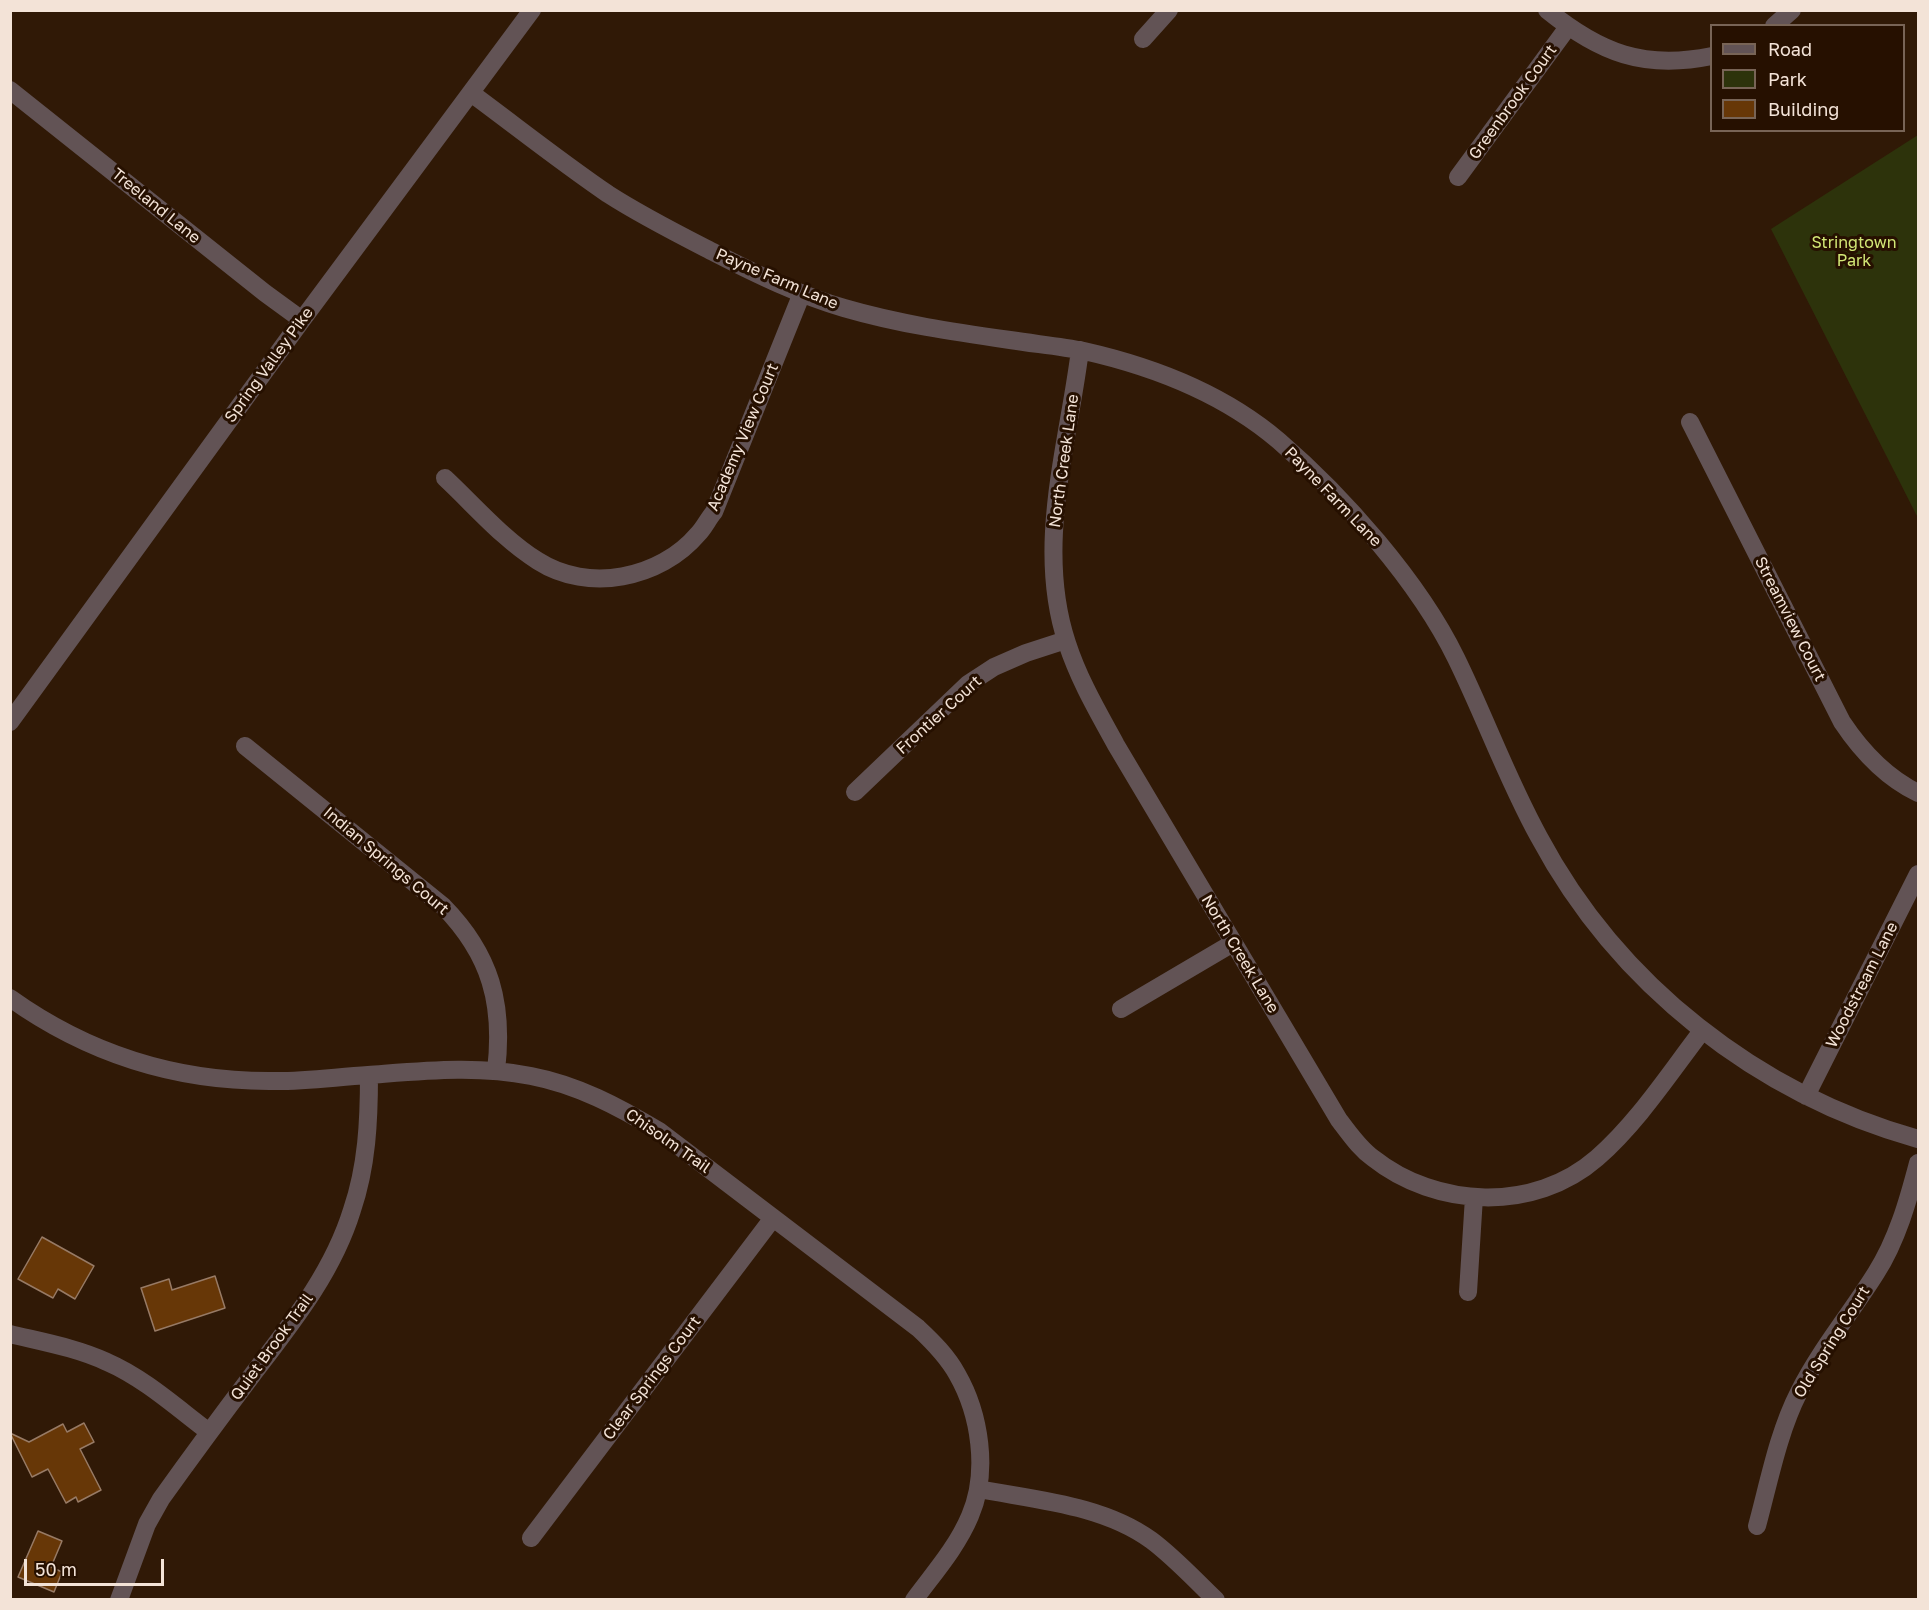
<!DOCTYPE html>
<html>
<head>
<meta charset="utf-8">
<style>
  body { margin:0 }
  #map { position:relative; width:1929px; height:1610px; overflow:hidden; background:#301906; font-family:"Golos Text",sans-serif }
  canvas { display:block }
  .frame { position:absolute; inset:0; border:12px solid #f3e3d7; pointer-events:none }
  .legend { position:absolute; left:1710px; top:24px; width:195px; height:108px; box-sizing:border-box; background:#261000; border:2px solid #786456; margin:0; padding:8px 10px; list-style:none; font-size:18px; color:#f3e3d7 }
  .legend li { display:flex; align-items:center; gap:12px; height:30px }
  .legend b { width:30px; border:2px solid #786456 }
  .scale { position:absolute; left:24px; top:1559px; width:140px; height:27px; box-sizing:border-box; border:3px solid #f3e3d7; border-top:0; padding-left:8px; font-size:18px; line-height:21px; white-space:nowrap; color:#f3e3d7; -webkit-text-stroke:4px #261000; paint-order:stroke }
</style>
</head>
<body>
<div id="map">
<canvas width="1929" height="1610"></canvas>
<div class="frame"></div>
<ul class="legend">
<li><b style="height:8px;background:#625355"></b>Road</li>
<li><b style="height:16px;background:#2d330b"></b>Park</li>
<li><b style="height:16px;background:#673707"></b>Building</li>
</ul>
<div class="scale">50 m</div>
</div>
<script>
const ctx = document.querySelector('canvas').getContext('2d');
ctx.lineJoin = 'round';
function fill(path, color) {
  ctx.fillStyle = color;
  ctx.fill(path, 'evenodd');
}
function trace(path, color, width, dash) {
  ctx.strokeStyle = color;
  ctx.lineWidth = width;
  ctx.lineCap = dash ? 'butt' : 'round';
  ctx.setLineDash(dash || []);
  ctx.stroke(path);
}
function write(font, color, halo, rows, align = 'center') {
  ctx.font = font + ' "Golos Text",sans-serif';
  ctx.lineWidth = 6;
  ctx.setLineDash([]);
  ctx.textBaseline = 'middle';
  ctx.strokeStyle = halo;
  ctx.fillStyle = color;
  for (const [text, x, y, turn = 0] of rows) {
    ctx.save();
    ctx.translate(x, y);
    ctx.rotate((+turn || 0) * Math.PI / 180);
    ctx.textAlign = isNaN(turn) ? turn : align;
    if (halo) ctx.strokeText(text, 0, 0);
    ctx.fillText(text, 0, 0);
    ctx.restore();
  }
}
const green = new Path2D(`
  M1918,135V518L1771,229Z`);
const building = new Path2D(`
  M42,1237L94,1266L75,1299L58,1289L53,1298L18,1279Z
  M215,1276L225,1308L155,1331L141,1288L169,1279L172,1290Z
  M84,1423L94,1442L80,1449L101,1490L78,1502L76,1497L66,1503L48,1469L32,1477L10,1433L29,1442L63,1424L67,1432Z
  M38,1531L62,1541L51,1567L62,1572L54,1592L18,1577Z`);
const minor = new Path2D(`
  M1547,10C1600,53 1644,70 1712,56
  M1774,26L1792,10
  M1143,39L1169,10
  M10,90L265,293L302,320
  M471,93C517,127 561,162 608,194C642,216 678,234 715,253C756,274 799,295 844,308C899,324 954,332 1010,340C1035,344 1060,346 1084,351C1155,367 1224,394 1279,441C1343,496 1419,582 1456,658C1485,717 1507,779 1539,837C1618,985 1758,1094 1918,1139
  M1458,177L1568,27
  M1080,350C1068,446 1035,547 1067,643C1079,680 1098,712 1116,745L1339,1120C1350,1134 1359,1148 1373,1158C1436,1208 1534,1213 1597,1158C1638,1122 1669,1074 1702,1031
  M1690,422L1842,722C1862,752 1887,778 1918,793
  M445,478C475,506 504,540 538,561C588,593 660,579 698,534C704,528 708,519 714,512L802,293
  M10,722L302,320L532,10
  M245,746L443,906C491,955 504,1004 496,1071
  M855,792L968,684L994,667L1026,653L1066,640
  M10,998C87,1053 174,1081 269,1081C302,1082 335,1077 368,1075C422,1071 477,1065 531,1076C578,1085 619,1107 659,1131L918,1328C933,1342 947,1356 957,1374C980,1414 989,1472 970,1516C957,1547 934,1573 914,1600
  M1121,1009L1233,943
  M1806,1096L1918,874
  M1468,1292L1474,1197
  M10,1334C43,1342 77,1348 107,1362C144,1378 177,1408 209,1432
  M979,1489C1036,1500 1103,1505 1151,1540C1174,1557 1195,1580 1216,1600
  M1757,1526C1769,1482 1778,1433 1799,1392C1820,1350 1851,1313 1876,1273C1897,1240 1908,1201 1918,1163
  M531,1538L773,1218
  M119,1600L147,1524L161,1499C191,1457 222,1415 253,1374C292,1323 333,1272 352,1210C367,1166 369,1121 369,1075`);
const streetNames = [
  ["Greenbrook Court",1513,102,-54],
  ["Treeland Lane",156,206,39],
  ["Payne Farm Lane",777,279,23],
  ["Spring Valley Pike",269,365,-54],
  ["Academy View Court",743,437,-67],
  ["North Creek Lane",1064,461,-82],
  ["Payne Farm Lane",1333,497,46],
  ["Streamview Court",1790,619,63],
  ["Frontier Court",939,715,-42],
  ["Indian Springs Court",386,861,40],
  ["North Creek Lane",1240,954,59],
  ["Woodstream Lane",1862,985,-63],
  ["Chisolm Trail",668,1141,35],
  ["Old Spring Court",1832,1342,-58],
  ["Quiet Brook Trail",272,1347,-54],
  ["Clear Springs Court",652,1378,-53]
];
const parkNames = [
  ["Stringtown",1854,243],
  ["Park",1854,261]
];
fill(green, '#2d330b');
fill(building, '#673707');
trace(building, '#977a65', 1.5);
trace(minor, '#625355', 18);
write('16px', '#f3e3d7', '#261000', streetNames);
write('16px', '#d3e876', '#261000', parkNames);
</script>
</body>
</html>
